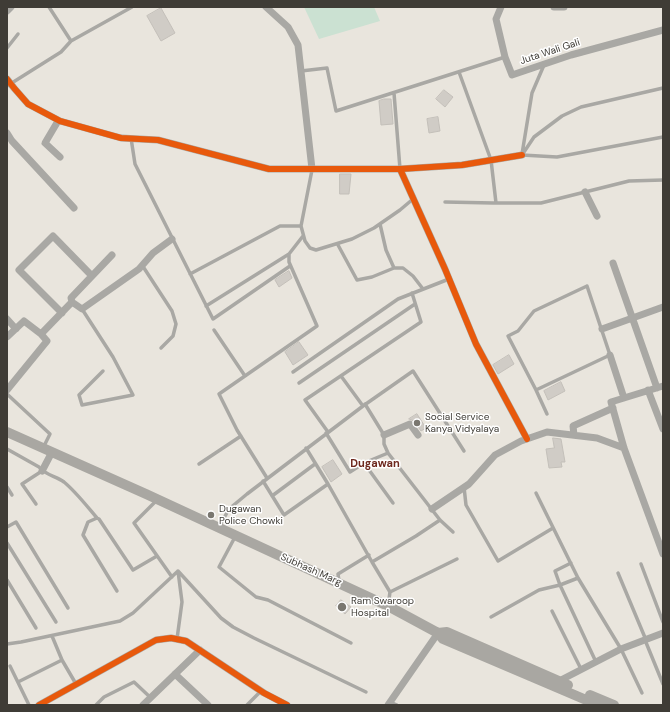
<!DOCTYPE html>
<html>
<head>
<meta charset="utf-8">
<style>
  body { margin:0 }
  #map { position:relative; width:670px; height:712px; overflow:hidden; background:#e9e5dd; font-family:"DM Sans",sans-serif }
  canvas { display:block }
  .frame { position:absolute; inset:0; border:8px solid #3f3c36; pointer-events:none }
</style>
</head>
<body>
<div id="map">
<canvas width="670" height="712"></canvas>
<div class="frame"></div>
</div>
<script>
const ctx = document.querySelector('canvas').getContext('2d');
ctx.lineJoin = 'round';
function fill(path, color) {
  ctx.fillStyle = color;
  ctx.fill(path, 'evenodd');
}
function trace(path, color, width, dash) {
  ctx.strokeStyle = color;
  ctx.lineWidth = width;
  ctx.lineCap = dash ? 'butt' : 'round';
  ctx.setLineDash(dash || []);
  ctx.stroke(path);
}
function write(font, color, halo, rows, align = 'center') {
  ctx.font = font + ' "DM Sans",sans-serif';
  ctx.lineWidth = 3;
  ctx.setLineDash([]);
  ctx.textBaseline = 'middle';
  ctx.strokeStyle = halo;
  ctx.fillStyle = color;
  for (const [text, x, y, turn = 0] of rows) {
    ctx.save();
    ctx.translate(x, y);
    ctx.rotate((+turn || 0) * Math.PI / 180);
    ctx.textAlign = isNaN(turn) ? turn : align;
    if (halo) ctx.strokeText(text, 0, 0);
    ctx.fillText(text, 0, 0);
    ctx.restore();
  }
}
const green = new Path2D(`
  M304,7H374L380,21L319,39Z`);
const building = new Path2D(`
  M161,8L175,33L161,41L147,16Z
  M444,90L453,97L445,107L436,99Z
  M384,99H391L393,124L381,125L379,101Z
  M438,117L440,131L429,133L427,119Z
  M340,174H351L349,194H340Z
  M289,271L292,278L279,287L275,280Z
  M299,342L308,355L293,365L285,352Z
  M509,355L514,364L498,374L493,365Z
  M561,382L565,391L548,400L544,391Z
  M417,414L426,428L421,431L414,421L409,419Z
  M553,438L561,439L565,462H561L562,467L549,468L546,449L554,448Z
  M333,460L342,474L331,482L322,467Z
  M341,600L351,607L345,614L336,606Z`);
const lane = new Path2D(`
  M49,7L71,41
  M7,48L18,34
  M301,71L327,68L336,111L505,57
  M459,72L491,160L496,203
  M7,86L61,52L71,41L132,7
  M394,93L400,169
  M131,138L135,164L213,319L290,266
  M522,154L532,93L544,65
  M522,155L534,137L562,116L581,107L663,88
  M522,155L557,157L663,137
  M312,170L301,226L305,241L310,248L316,250L352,239L374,228L400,210L413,199
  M445,202L493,203H541L629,181L663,180
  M380,224L386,250L394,268
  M338,245L357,280L372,277L394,268H403L413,276L423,289
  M142,265L172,311L176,324L173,336L161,348
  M190,274L280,226H301
  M206,306L289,254
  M82,309L113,357L133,395L82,405L79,395L103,371
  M214,330L245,376
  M293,372L398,299L449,279
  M341,376L363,406
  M299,383L415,304
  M536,390L610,355L587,286L534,311L518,331L508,336L536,390L547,414
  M7,394L50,434L44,446
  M365,404L384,435V444L388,453L440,520L453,532
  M328,432L305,400L421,322L412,293
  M326,433L350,472L364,463
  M306,448L328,484L372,562L390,592L388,606
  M7,449L39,467C45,475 56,476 64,482C76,492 86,505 97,518L99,519L133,570L157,556
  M388,453L364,463L393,503
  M199,464L241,436
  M267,478L237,430L219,394L317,326L289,262V254L303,236
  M263,481L284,515L328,484
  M7,487L12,495
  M464,487L466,505L498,561L553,528
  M536,493L578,578L621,649L642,693
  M272,496L315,464
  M156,501L134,523L172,577
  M36,504L22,484L42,471
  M97,518L88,522L83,535L117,591
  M7,527L16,522L68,608
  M219,527L229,509L247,494L363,406L413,371L464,451
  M235,537L219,567L256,597L268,600L351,643
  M7,543L56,622
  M372,562L416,536L440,520
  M571,563L555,571L560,585L596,662
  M641,564L663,622
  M178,571L221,618L233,627L254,638L366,692
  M618,573L646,640
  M7,580L36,628
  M339,581L338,574L369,555
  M390,592L457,559
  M552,611L581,669
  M491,617L539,590L560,585L578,578
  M52,636L62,660L76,684
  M177,639L182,602L178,571
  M645,640L663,684
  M7,644L21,642L120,621L133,613L178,571
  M10,666L29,705
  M18,682L62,660
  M390,702L397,705
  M96,705L104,697L134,682L151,698
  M247,705L261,691`);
const street = new Path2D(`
  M266,7L288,27L298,45L312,169
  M501,7L496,19L505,57L512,75L571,55L663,30
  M554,7H564
  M7,11L11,7
  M7,79L14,88L28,104L60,121L121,138L158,140L269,169H400L462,165L522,155
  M58,121L45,143L60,157
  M7,133L12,141L74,208
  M400,169L445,269L476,344L527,439
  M585,192L597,216
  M613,263L657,388
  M72,302L71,298L112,255
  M62,313L19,270L53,236L92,276
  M7,319L16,329
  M602,329L663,307
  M7,337L24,321L41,334
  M610,355L624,398
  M663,386L611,402L624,448L663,554
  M7,390L47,341L41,334L72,302L82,309L139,269L153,253L172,239
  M648,390L663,429
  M384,435L410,424L418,435
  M574,435L573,426L613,408
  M42,471L52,452
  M432,509L469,484L495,455L521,441L547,432L597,438L624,448
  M175,674L208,705
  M557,684L559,681L621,649L663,633
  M39,705L156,640L171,638L186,641L264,693L287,705
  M143,705L200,650
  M388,705L438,633`);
const secondary = new Path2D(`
  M7,432L146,494L388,606L438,633L443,639L598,705
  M438,633L447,632L568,685
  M590,695L614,705`);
const cycleway = new Path2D(`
  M7,79L14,88L28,104L60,121L121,138L158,140L269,169H400L462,165L522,155
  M400,169L445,269L476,344L527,439
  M39,705L156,640L171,638L186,641L264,693L287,705`);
const markers = [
  [417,423,4,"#7a7770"],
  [211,515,4,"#7a7770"],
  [342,607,5,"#7a7770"]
];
const streetNames = [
  ["Juta Wali Gali",550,52,-18],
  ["Subhash Marg",311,570,24]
];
const poiNames = [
  ["Social Service",425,417],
  ["Kanya Vidyalaya",425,429],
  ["Dugawan",219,509],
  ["Police Chowki",219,521],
  ["Ram Swaroop",351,601],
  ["Hospital",351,613]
];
const neighbourhoodNames = [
  ["Dugawan",375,464]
];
fill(green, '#cbe1d2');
fill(building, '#d0ccc6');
trace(building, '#c3bfb9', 1);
trace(lane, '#a9a8a4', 3.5);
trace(street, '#a9a8a4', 7);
trace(secondary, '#a9a7a2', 10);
trace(cycleway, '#e8590c', 6);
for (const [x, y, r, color] of markers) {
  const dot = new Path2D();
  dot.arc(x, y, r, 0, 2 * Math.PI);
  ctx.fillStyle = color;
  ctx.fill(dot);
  trace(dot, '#fff', 1.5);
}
write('10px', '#3f3c36', '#fff', streetNames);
write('10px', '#3f3c36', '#fff', poiNames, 'left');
write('bold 11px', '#6e291f', '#fff', neighbourhoodNames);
</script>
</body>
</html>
